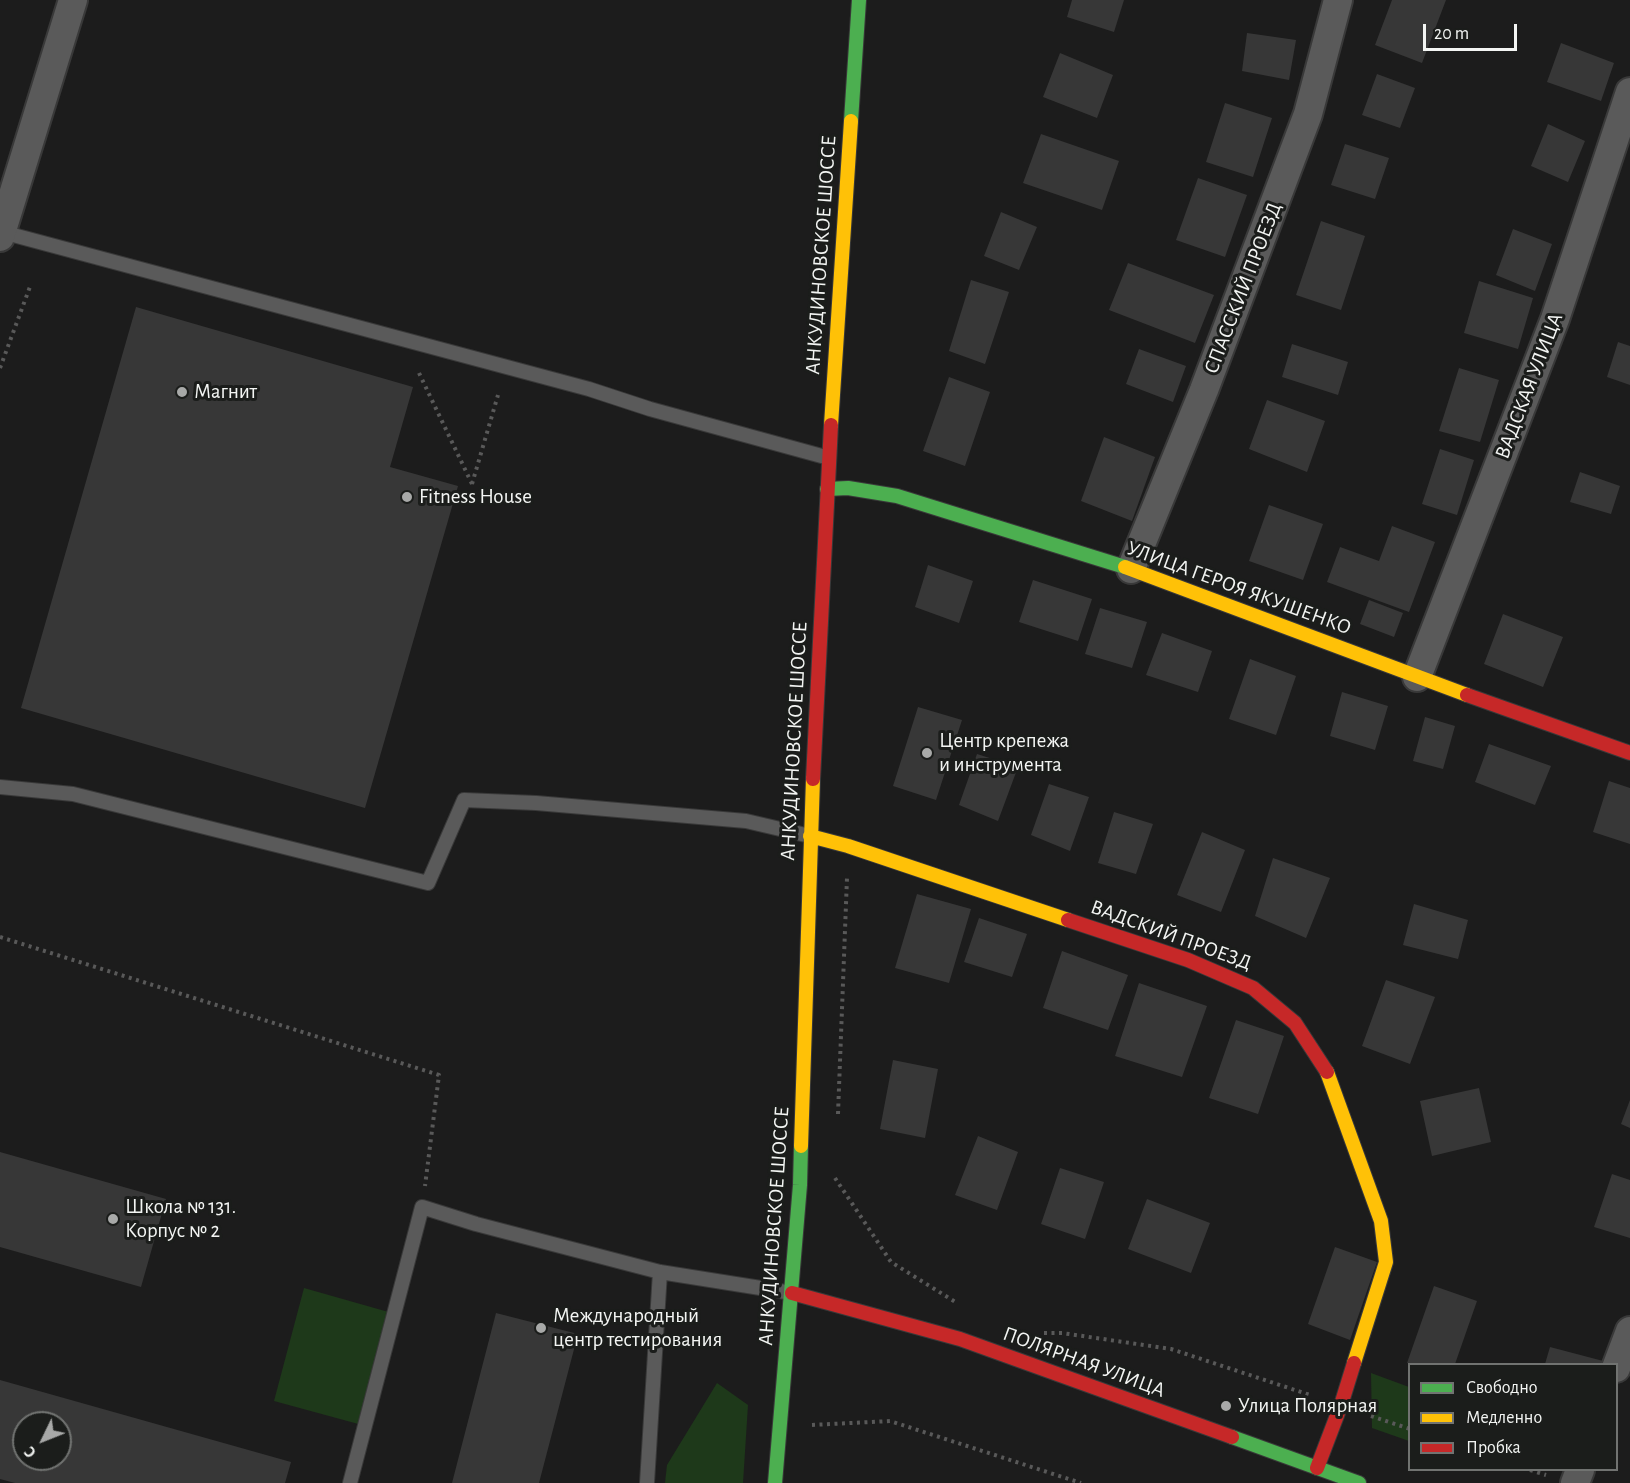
<!DOCTYPE html>
<html>
<head>
<meta charset="utf-8">
<style>
  body { margin:0 }
  #map { position:relative; width:1630px; height:1483px; overflow:hidden; background:#1c1c1c; font-family:"Alegreya Sans",sans-serif }
  canvas { display:block }
  .legend { position:absolute; left:1408px; top:1363px; width:210px; height:108px; box-sizing:border-box; background:#1b1d1b; border:2px solid #717371; margin:0; padding:8px 10px; list-style:none; font-size:18px; color:#f3f5f3 }
  .legend li { display:flex; align-items:center; gap:12px; height:30px }
  .legend b { width:30px; border:2px solid #717371 }
  .north { position:absolute; left:12px; top:1411px; width:60px; height:60px; box-sizing:border-box; background:#1b1d1b; border:2px solid #717371; border-radius:50%; rotate:227deg; font-size:16px; font-weight:700; line-height:24px; text-align:center; color:#f3f5f3 }
  .north::after { content:''; display:block; margin:auto; width:21px; height:27px; background:#a8a9a8; clip-path:polygon(50% 0,100% 100%,50% 72%,0 100%) }
  .scale { position:absolute; left:1423px; top:24px; width:94px; height:27px; box-sizing:border-box; border:3px solid #f3f5f3; border-top:0; padding-left:8px; font-size:18px; line-height:21px; white-space:nowrap; color:#f3f5f3; -webkit-text-stroke:4px #1b1d1b; paint-order:stroke }
</style>
</head>
<body>
<div id="map">
<canvas width="1630" height="1483"></canvas>
<ul class="legend">
<li><b style="height:8px;background:#4caf50"></b>Свободно</li>
<li><b style="height:8px;background:#ffc107"></b>Медленно</li>
<li><b style="height:8px;background:#c62828"></b>Пробка</li>
</ul>
<div class="north">С</div>
<div class="scale">20 m</div>
</div>
<script>
const ctx = document.querySelector('canvas').getContext('2d');
ctx.lineJoin = 'round';
function fill(path, color) {
  ctx.fillStyle = color;
  ctx.fill(path, 'evenodd');
}
function trace(path, color, width, dash) {
  ctx.strokeStyle = color;
  ctx.lineWidth = width;
  ctx.lineCap = dash ? 'butt' : 'round';
  ctx.setLineDash(dash || []);
  ctx.stroke(path);
}
function write(font, color, halo, rows, align = 'center') {
  ctx.font = font + ' "Alegreya Sans",sans-serif';
  ctx.lineWidth = 6;
  ctx.setLineDash([]);
  ctx.textBaseline = 'middle';
  ctx.strokeStyle = halo;
  ctx.fillStyle = color;
  for (const [text, x, y, turn = 0] of rows) {
    ctx.save();
    ctx.translate(x, y);
    ctx.rotate((+turn || 0) * Math.PI / 180);
    ctx.textAlign = isNaN(turn) ? turn : align;
    if (halo) ctx.strokeText(text, 0, 0);
    ctx.fillText(text, 0, 0);
    ctx.restore();
  }
}
const green = new Path2D(`
  M304,1288L392,1313L362,1425L274,1401Z
  M1371,1373L1409,1387V1441L1372,1428Z
  M717,1383L748,1405L743,1483H665L667,1465Z`);
const building = new Path2D(`
  M1072,0H1124L1114,32L1067,17Z
  M1392,0H1446L1422,63L1375,45Z
  M1247,33L1296,40L1289,80L1242,71Z
  M1561,43L1614,63L1601,101L1547,82Z
  M1060,53L1113,75L1097,118L1043,97Z
  M1377,74L1415,88L1400,128L1362,115Z
  M1225,103L1272,118L1253,177L1206,162Z
  M1548,124L1585,141L1568,182L1531,166Z
  M1041,134L1119,161L1102,210L1023,183Z
  M1345,144L1389,158L1375,199L1331,185Z
  M1198,178L1247,195L1225,257L1176,240Z
  M1001,212L1037,227L1019,270L984,256Z
  M1321,221L1365,236L1341,310L1296,295Z
  M1513,229L1552,244L1535,291L1496,275Z
  M1128,263L1214,295L1195,343L1109,310Z
  M971,280L1009,292L985,364L949,351Z
  M1479,281L1533,298L1518,349L1464,333Z
  M136,307L413,387L390,467L458,486L365,808L21,708Z
  M1618,342L1630,346V385L1607,377Z
  M1292,344L1348,362L1338,395L1282,377Z
  M1139,349L1186,366L1173,402L1126,384Z
  M1459,368L1499,380L1480,442L1439,431Z
  M949,377L990,392L965,466L923,451Z
  M1267,400L1325,421L1307,472L1249,449Z
  M1104,437L1155,457L1132,521L1081,501Z
  M1440,449L1474,460L1457,515L1422,504Z
  M1580,472L1620,486L1611,514L1570,502Z
  M1269,505L1323,524L1303,580L1249,561Z
  M1392,526L1435,542L1409,612L1327,582L1340,547L1379,561Z
  M928,565L973,581L959,623L915,607Z
  M1033,580L1092,599L1078,641L1019,622Z
  M1369,600L1403,613L1394,637L1360,624Z
  M1100,608L1147,622L1132,668L1085,654Z
  M1503,614L1563,637L1543,687L1484,664Z
  M1162,633L1212,651L1198,692L1146,675Z
  M1250,659L1296,676L1276,735L1229,719Z
  M1342,692L1388,706L1375,750L1330,736Z
  M918,707L962,720L936,800L893,786Z
  M1425,717L1455,726L1443,769L1413,761Z
  M1489,744L1551,766L1535,805L1475,782Z
  M977,754L1018,767L998,821L959,805Z
  M1609,781L1630,788V844L1593,832Z
  M1049,784L1089,797L1070,851L1031,835Z
  M1114,812L1153,824L1136,874L1098,863Z
  M1202,832L1245,850L1221,912L1177,895Z
  M1273,858L1330,878L1306,938L1255,916Z
  M917,894L971,909L949,983L895,968Z
  M1414,904L1468,920L1458,959L1403,945Z
  M979,918L1027,934L1012,977L964,962Z
  M1062,951L1128,975L1108,1030L1043,1008Z
  M1386,980L1435,997L1410,1064L1362,1046Z
  M1139,983L1207,1006L1182,1077L1115,1056Z
  M1236,1020L1284,1036L1258,1114L1209,1098Z
  M893,1060L938,1069L925,1138L880,1129Z
  M1479,1088L1491,1142L1432,1156L1420,1101Z
  M1630,1100V1128L1621,1124Z
  M978,1136L1018,1152L997,1210L955,1195Z
  M0,1152L166,1199L141,1287L0,1247Z
  M1060,1168L1104,1182L1085,1239L1041,1224Z
  M1612,1174L1630,1180V1238L1594,1227Z
  M1147,1199L1210,1223L1191,1273L1128,1249Z
  M1335,1247L1377,1262L1350,1340L1308,1324Z
  M1434,1286L1477,1301L1455,1364H1412L1407,1363Z
  M496,1313L578,1334L539,1483H452Z
  M1550,1347L1607,1362V1364H1545Z
  M0,1380L291,1462L285,1483H15L0,1479ZM24,1423H60V1459H24Z`);
const path = new Path2D(`
  M0,368L31,284
  M419,373L472,484
  M472,484L498,395
  M0,937L439,1075L425,1186
  M838,1114L847,878
  M835,1178L891,1262L957,1303
  M1044,1333H1062L1171,1349L1310,1395
  M1371,1416L1410,1429
  M812,1425L890,1421L1081,1483
  M1530,1470L1546,1475`);
const lane = new Path2D(`
  M2,232L589,389L650,409L829,458
  M0,787L73,794L428,883L464,800L536,803L746,821L810,836
  M350,1483L422,1207L476,1224L660,1272L792,1293
  M647,1483L660,1272`);
const street = new Path2D(`
  M0,237L73,0
  M1131,569L1204,390L1308,114L1338,0
  M1417,677L1555,319L1630,92
  M1616,1368L1630,1331
  M1575,1483L1580,1470`);
const fast = new Path2D(`
  M851,121L859,0
  M827,489L848,488L897,496L1125,567
  M1232,1437L1359,1483
  M775,1483L800,1185L801,1146`);
const slow = new Path2D(`
  M831,425L851,121
  M1125,567L1467,695
  M810,836L848,846L1068,920
  M1327,1072L1381,1221L1386,1262L1354,1363
  M801,1146L813,779`);
const jam = new Path2D(`
  M1467,695L1630,753
  M813,779L831,425
  M1068,920L1188,960L1253,988L1295,1023L1327,1072
  M792,1293L960,1339L1232,1437
  M1317,1468L1341,1405L1354,1363`);
const markers = [
  [182,392,6,"#a8a9a8"],
  [407,497,6,"#a8a9a8"],
  [927,753,6,"#a8a9a8"],
  [113,1219,6,"#a8a9a8"],
  [541,1328,6,"#a8a9a8"],
  [1226,1406,6,"#a8a9a8"]
];
const streetNames = [
  ["АНКУДИНОВСКОЕ ШОССЕ",821,255,-86],
  ["СПАССКИЙ ПРОЕЗД",1243,288,-69],
  ["ВАДСКАЯ УЛИЦА",1529,386,-69],
  ["УЛИЦА ГЕРОЯ ЯКУШЕНКО",1239,588,20],
  ["АНКУДИНОВСКОЕ ШОССЕ",794,741,-87],
  ["ВАДСКИЙ ПРОЕЗД",1171,935,20],
  ["АНКУДИНОВСКОЕ ШОССЕ",774,1226,-86],
  ["ПОЛЯРНАЯ УЛИЦА",1084,1362,20]
];
const poiNames = [
  ["Магнит",194,392],
  ["Fitness House",419,497],
  ["Центр крепежа",939,741],
  ["и инструмента",939,765],
  ["Школа № 131.",125,1207],
  ["Корпус № 2",125,1231],
  ["Международный",553,1316],
  ["центр тестирования",553,1340],
  ["Улица Полярная",1238,1406]
];
fill(green, '#1e391a');
fill(building, '#373737');
trace(lane, '#393939', 16);
trace(street, '#393939', 32);
trace(fast, '#393939', 16);
trace(slow, '#393939', 16);
trace(jam, '#393939', 16);
trace(path, '#595959', 4, [3, 4.5]);
trace(lane, '#5a5a5a', 14);
trace(street, '#5a5a5a', 28);
trace(fast, '#4caf50', 14);
trace(slow, '#ffc107', 14);
trace(jam, '#c62828', 14);
for (const [x, y, r, color] of markers) {
  const dot = new Path2D();
  dot.arc(x, y, r, 0, 2 * Math.PI);
  ctx.fillStyle = color;
  ctx.fill(dot);
  trace(dot, '#1b1d1b', 2);
}
write('21px', '#f3f5f3', '#1b1d1b', streetNames);
write('21px', '#f3f5f3', '#1b1d1b', poiNames, 'left');
</script>
</body>
</html>
